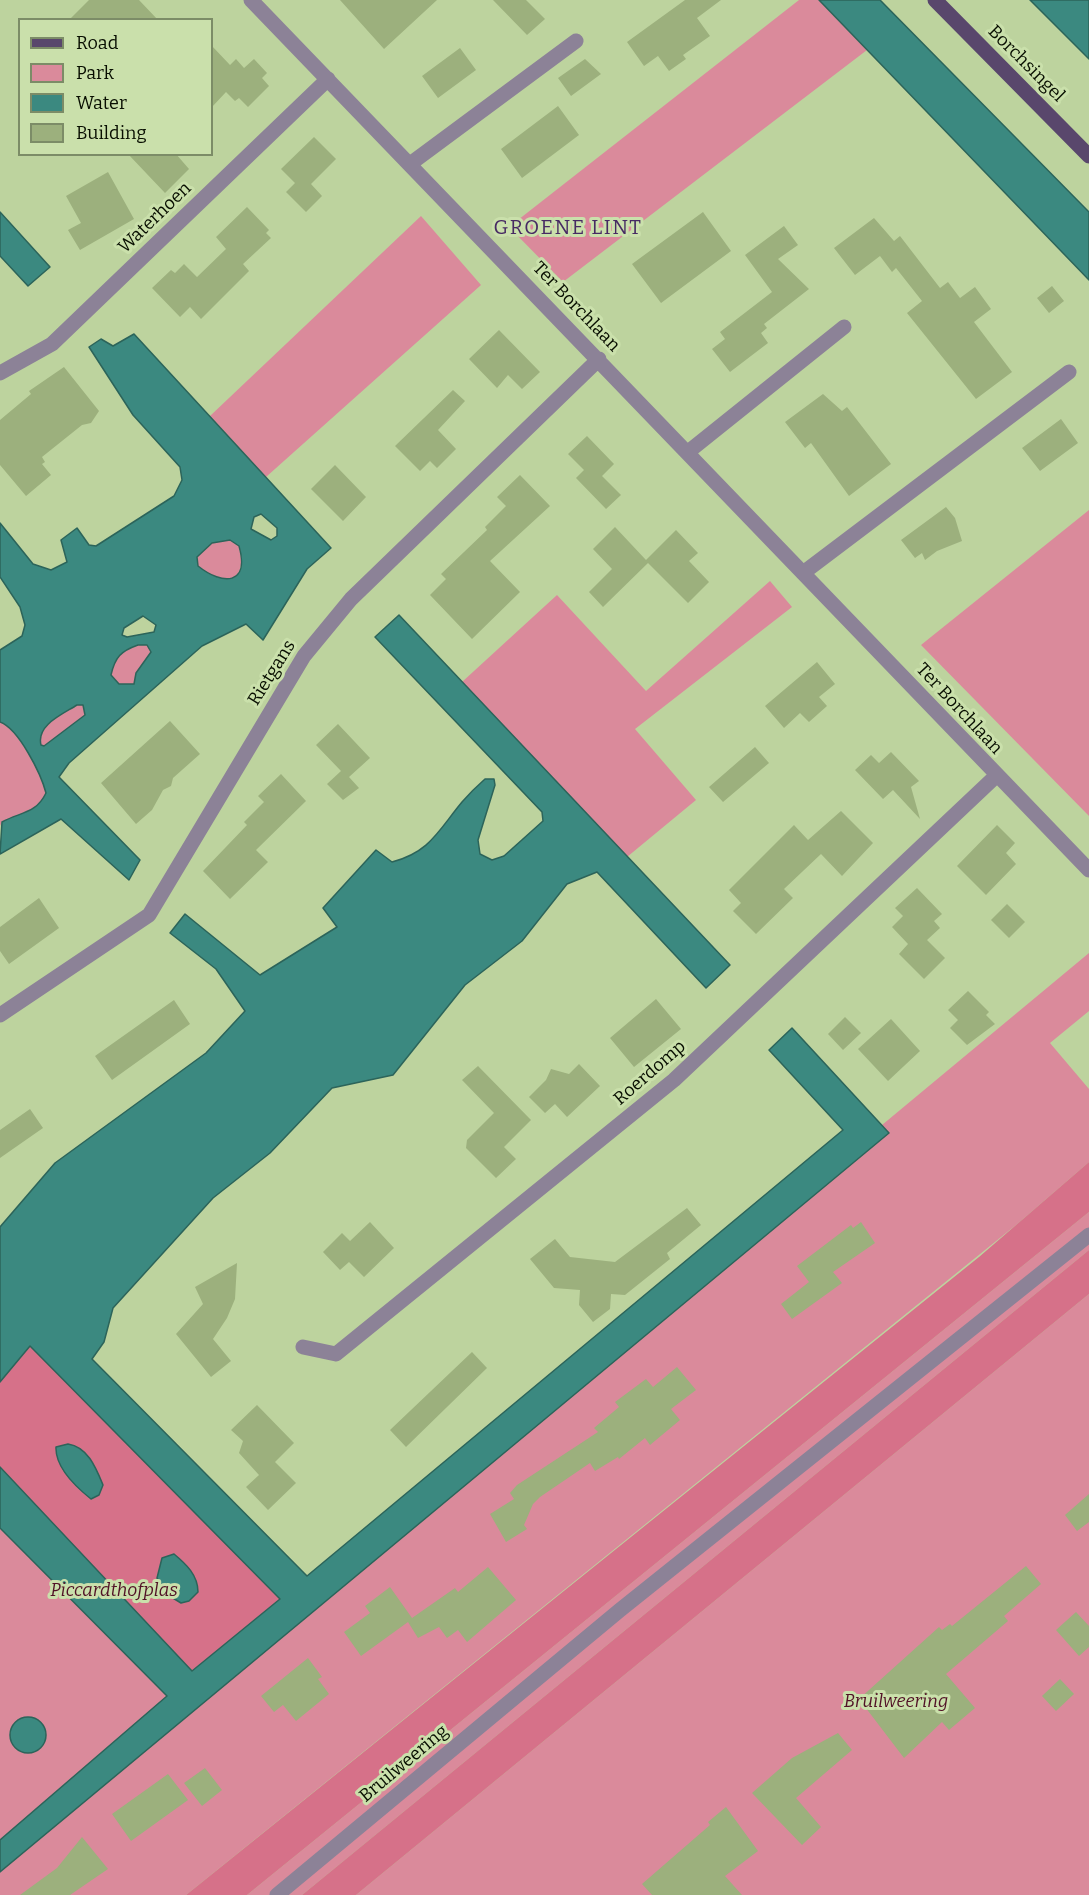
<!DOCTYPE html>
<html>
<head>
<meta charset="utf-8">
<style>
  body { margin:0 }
  #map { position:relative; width:1089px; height:1895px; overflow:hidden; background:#bdd39e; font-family:Bitter,serif }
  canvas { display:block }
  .legend { position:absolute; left:18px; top:18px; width:195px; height:138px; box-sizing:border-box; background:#cae0ab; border:2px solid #7c8c67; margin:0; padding:8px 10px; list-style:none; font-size:18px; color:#080e00 }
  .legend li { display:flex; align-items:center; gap:12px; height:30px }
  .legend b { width:30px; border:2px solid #7c8c67 }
</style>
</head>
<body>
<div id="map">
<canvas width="1089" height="1895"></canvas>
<ul class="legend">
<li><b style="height:8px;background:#59476c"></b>Road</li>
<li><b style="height:16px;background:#da8a9b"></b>Park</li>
<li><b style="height:16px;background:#3b8980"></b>Water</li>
<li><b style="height:16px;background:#9cb07d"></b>Building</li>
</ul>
</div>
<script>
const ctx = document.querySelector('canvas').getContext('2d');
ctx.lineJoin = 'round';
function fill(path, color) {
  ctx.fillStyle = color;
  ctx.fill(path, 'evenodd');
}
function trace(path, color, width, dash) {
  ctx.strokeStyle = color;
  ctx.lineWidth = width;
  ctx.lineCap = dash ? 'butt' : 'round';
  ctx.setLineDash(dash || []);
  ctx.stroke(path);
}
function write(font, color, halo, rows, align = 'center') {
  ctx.font = font + ' Bitter,serif';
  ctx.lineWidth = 6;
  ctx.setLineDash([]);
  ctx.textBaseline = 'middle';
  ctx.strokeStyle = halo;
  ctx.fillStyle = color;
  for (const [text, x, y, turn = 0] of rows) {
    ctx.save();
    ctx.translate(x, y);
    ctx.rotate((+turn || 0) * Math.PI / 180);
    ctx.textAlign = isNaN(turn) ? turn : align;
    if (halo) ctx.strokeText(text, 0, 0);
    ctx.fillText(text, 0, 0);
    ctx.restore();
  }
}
const green = new Path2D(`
  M799,0H819L867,50L563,282L509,227Z
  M421,216L481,285L266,477L210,416Z
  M1089,510V816L921,645Z
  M230,540L239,546C249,585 223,586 198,566L197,557L212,543Z
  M770,581L792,607L635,729L696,800L627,857L462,682L557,595L646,691Z
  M138,645H147L152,652L140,667L134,684H119L111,675C115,657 121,651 138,645Z
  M77,705H83L86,715L44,746L41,745C37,725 63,714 77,705Z
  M0,722C19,729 41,774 46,793C37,812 21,816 2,822L0,826Z
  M1089,953V1011L1050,1043L1089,1089V1162L1016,1225L186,1895H0V1872L889,1133L882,1125Z
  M1089,1212V1250L302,1895H247Z
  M1089,1294V1895H356Z
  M0,1306L30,1345L280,1599L0,1840Z`);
const forest = new Path2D(`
  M1089,1162V1212L247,1895H186L979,1257Z
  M1089,1250V1294L356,1895H302Z
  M30,1345L280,1599L192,1671L0,1467V1382Z`);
const water = new Path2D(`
  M819,0H880L1089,212V280Z
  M1030,0H1089V59Z
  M0,212L50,267L28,286L0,256Z
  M134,334L331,548L307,569L263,640L246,624L202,646L69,763L59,777L140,860L129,880L61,819L0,854L2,822C20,812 36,814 46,793C41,774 19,729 0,722V650L22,636L25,625L20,607L0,577V523L33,564L51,570L67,562L61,540L77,528L89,545L96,546L174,496L182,480L180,467L133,415L89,347L101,339L113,346ZM261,514L277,528V536L271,540L251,529L254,517ZM230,540L239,546C250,585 223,586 198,566L197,557L212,543ZM143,616L156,625L154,632L127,637L122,635L124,628ZM138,645H147L151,652L136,673L134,684H119L111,675C115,657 121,651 138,645ZM77,705H83L85,715L44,746L41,745C36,725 63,714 77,705Z
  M399,615L730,965L706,988L597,872L567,884L522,941L465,985L393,1075L332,1088L270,1153L213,1198L113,1308L104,1342L92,1359L307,1576L843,1130L769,1050L792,1028L889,1133L0,1872V1840L167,1696L0,1528V1467L192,1671L280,1599L30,1346L0,1382V1227L55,1163L206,1053L245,1011L216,969L170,933L185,914L260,975L337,927L323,908L376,850L392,862C430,852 438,831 462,802C469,794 477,786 485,779H494L495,785L478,840L480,854L492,860L504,856L543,821L542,812L375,637Z
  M68,1444C88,1447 96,1468 103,1485L99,1495L91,1499C76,1487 55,1468 56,1447Z
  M174,1554C186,1564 198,1575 198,1592L189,1601L181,1603L168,1595L157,1578L162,1558Z
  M10 1735a18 18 0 1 1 36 0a18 18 0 1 1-36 0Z`);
const building = new Path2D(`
  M89,0H139L158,20H69Z
  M340,0H437L384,49Z
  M493,0H526L545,19L527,35Z
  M685,0H721L697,18L710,36L683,55L686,59L669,71L658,56L644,66L627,42Z
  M212,46L230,65L236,59L244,68L254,59L267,73L262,78L269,86L248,107L239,98L235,101L226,92L212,107Z
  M460,48L476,70L438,98L422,76Z
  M585,59L601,74L571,96L558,78Z
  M558,106L579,135L522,178L501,149Z
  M314,137L336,159L311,184L322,196L306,212L286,192L295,183L281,169Z
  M128,154H176L189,169L165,193Z
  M108,172L134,219L80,250L68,230L81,223L66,196Z
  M247,207L269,230L266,233L271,238L243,264L249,271L201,319L190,307L180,317L152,288L171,270L175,273L184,264L197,277L226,249L216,237Z
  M703,212L731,251L661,303L632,264Z
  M874,218L894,241L900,236L940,288L948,282L960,298L975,287L991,309L974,322L1012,372L976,399L907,313L922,301L896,268L892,272L880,256L855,275L834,248Z
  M784,226L798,245L778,259L809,289L764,324L767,328L761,333L768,343L730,372L712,349L725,339L720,332L772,292L745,255Z
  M1052,286L1064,301L1049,313L1037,298Z
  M499,330L540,372L522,389L508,375L497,388L469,359Z
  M64,367L99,411L91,423L82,425L42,457L45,462L42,464L51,475L26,496L0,465V420L31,394L29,391Z
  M453,390L465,401L438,430L456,449L437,468L430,461L420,471L395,446Z
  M823,394L842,411L847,407L891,464L849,496L811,443L805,448L785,422Z
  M1061,419L1078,443L1040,471L1022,448Z
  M587,436L614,464L602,476L621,495L606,509L576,478L584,470L568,454Z
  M335,465L366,497L343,521L311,489Z
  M520,475L550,506L490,561L520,592L472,639L430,595L446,579L441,574L487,530L485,527L506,506L497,497Z
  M946,507L955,518L962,541L937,551L925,560L922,553L915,558L901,540Z
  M615,527L646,560L676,530L698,553L689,561L709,582L688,603L648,563L603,607L589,592L612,569L593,549Z
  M817,662L835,684L819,697L827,706L809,722L800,713L784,728L765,706Z
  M170,721L200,754L173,778L171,786L163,790L152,810L136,824L101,783Z
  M338,724L370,758L349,777L359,788L343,800L327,784L341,771L316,745Z
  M755,747L769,763L723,802L709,787Z
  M891,752L919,781L911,787L920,819L893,790L883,799L855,770L871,755L879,763Z
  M281,774L306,801L256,850L268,862L230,899L203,871L247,825L244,822L264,802L258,796Z
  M841,811L873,843L842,876L821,854L784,889L793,898L756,934L733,911L741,903L729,890L794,825L808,840Z
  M997,825L1015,843L1006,853L1016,864L986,895L957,866Z
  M917,888L942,914L934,921L940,928L927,940L945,958L924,979L899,954L908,944L892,927L903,916L895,908Z
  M39,898L59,928L9,964L0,951V927Z
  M1007,904L1025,922L1009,938L991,920Z
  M968,991L989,1012L986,1015L995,1024L967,1045L950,1028L958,1020L948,1010Z
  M656,999L681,1029L634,1067L610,1038Z
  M174,1000L190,1024L112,1080L95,1056Z
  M845,1017L861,1033L843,1050L828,1034Z
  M891,1019L920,1051L888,1081L858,1049Z
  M579,1064L600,1086L567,1117L555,1104L545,1113L529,1097L546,1080L551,1069L569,1074Z
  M478,1066L531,1120L504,1147L516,1159L496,1178L466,1148L467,1140L494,1113L462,1080Z
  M30,1109L43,1128L0,1158V1130Z
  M687,1208L701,1225L667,1253L670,1259L625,1295L611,1294L610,1309L593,1322L579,1305L580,1290L554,1288L530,1259L555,1239L570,1257L615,1262Z
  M370,1222L394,1248L364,1277L349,1262L340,1270L323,1252L342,1233L350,1241Z
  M861,1222L875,1243L833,1272L842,1283L792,1319L781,1304L809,1282L797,1266L851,1225L853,1228Z
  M237,1263L235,1299L227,1318L213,1339L231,1361L211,1377L176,1334L203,1304L195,1287Z
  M472,1352L487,1368L406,1447L390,1430Z
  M677,1367L696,1390L671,1409L680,1420L650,1445L645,1438L619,1459L618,1457L595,1471L590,1463L540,1497L533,1504L524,1525L527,1529L506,1542L490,1514L514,1499L510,1493L517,1485L598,1432L594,1428L619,1407L615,1402L646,1379L653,1387Z
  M257,1405L294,1443L275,1462L296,1483L268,1510L246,1487L259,1475L239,1453L243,1441L231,1430Z
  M1089,1494V1522L1077,1531L1065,1515Z
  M1026,1566L1041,1584L1004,1616L1008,1621L946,1674L975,1708L949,1730L942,1722L904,1758L859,1699L939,1627L942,1630L950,1624L952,1626Z
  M488,1567L516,1600L467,1642L458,1630L447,1638L439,1627L418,1638L408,1622L361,1656L344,1632L370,1613L365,1606L390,1587L412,1618L455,1588L458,1592Z
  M1076,1612L1089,1626V1647L1079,1656L1056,1630Z
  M308,1658L322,1677L318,1679L329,1694L296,1721L283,1705L274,1712L261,1696Z
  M1060,1679L1074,1694L1056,1711L1042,1696Z
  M838,1733L852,1750L796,1798L821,1827L802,1845L752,1793L792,1758Z
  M205,1768L222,1790L202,1806L184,1783Z
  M168,1774L188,1800L131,1841L112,1814Z
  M726,1807L758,1851L725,1876L742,1895H652L642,1884L710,1825L708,1822Z
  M82,1837L108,1869L70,1895H20L57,1868Z`);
const minor = new Path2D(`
  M251,0L1089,870
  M410,164L576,41
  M0,373L52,344L328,79
  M688,452L844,327
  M803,573L1069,372
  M0,1015L149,915L304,656L351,599L599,359
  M303,1347L336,1354L674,1080L996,776
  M277,1895L620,1610L1089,1235`);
const major = new Path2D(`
  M935,0L1089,156`);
const streetNames = [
  ["Borchsingel",1026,64,45],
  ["Waterhoen",155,218,-44],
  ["Ter Borchlaan",576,307,46],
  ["Rietgans",272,673,-58],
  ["Ter Borchlaan",959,709,47],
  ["Roerdomp",650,1073,-41],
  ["Bruilweering",404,1764,-40]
];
const parkNames = [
  ["Piccardthofplas",114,1591],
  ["Bruilweering",896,1702]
];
const neighbourhoodNames = [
  ["GROENE LINT",568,228]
];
fill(green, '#da8a9b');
fill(forest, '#d67189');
fill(water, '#3b8980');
trace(water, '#2c645a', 1.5);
fill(building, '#9cb07d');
trace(minor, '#8c8297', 15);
trace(major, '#59476c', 15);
write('18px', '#080e00', '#cae0ab', streetNames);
write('italic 18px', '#511126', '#cae0ab', parkNames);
ctx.letterSpacing = '1.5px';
write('20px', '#472a63', '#cae0ab', neighbourhoodNames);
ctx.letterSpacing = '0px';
</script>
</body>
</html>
